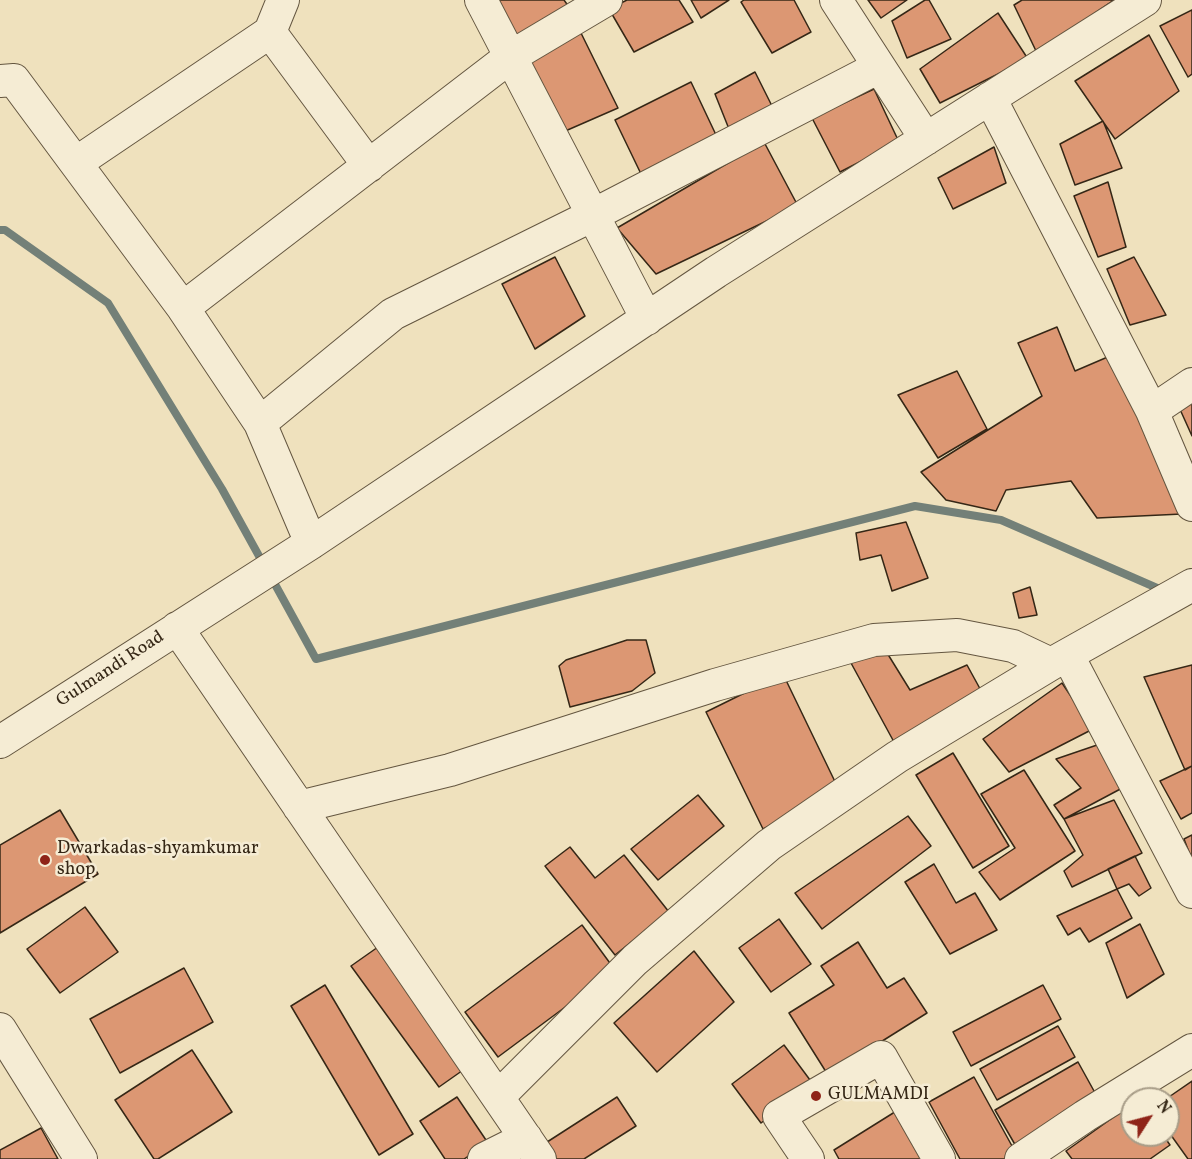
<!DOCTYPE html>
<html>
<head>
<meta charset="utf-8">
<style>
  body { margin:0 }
  #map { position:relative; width:1192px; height:1159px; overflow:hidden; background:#efe1bd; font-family:Vollkorn,serif }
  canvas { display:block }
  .north { position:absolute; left:1120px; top:1087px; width:60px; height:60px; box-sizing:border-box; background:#f5ecd4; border:2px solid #a89d88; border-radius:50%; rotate:54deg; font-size:16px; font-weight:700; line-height:24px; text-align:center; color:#352716 }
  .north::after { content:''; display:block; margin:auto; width:21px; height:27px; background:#8f2418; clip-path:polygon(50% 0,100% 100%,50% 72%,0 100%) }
</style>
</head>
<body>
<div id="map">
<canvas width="1192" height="1159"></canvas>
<div class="north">N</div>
</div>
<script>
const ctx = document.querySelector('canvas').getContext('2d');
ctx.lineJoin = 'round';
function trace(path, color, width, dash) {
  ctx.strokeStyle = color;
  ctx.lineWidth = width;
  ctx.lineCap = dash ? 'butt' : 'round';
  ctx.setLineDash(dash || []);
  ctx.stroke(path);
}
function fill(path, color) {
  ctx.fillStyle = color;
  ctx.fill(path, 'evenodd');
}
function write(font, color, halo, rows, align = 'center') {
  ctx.font = font + ' Vollkorn,serif';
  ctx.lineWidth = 5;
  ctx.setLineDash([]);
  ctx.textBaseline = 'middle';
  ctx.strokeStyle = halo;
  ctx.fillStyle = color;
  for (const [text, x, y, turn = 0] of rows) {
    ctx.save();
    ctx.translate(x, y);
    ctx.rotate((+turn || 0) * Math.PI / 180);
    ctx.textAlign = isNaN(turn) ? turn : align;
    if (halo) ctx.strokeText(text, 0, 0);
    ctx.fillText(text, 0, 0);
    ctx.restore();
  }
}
const stream = new Path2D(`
  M0,230H5L108,303L222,489L264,565
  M271,577L316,659L915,506L1001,520L1164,591`);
const building = new Path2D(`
  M494,0H564L569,7L518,43Z
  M627,0H679L693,22L634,52L609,9Z
  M691,0H729L701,18Z
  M744,0H794L811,32L772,53L741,2Z
  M868,0H907L881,18Z
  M925,0H929L951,39L907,58L892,21Z
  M1022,0H1114L1037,53L1014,5Z
  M1192,10V74L1188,77L1160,26Z
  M998,13L1028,59L940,103L920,69Z
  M579,29L618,108L563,132L530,61Z
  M1149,35L1179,91L1115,139L1075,81Z
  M755,72L773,108L729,129L715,94Z
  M691,82L717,137L642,176L615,120Z
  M874,89L899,142L840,172L812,118Z
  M1103,121L1122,168L1075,185L1060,144Z
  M764,142L798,206L656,274L617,228Z
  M994,147L1006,183L953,209L938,178Z
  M1108,182L1126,247L1098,257L1074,196Z
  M555,257L585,316L535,349L502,284Z
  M1134,257L1166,315L1130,325L1107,269Z
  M1057,327L1075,371L1117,353L1182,514L1097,518L1071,481L1006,490L996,511L946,500L921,472L1042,396L1018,343Z
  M957,371L987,429L938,458L898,395Z
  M1192,388V436L1174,396Z
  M906,522L928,578L892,591L881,555L860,560L856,533Z
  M1030,587L1037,615L1019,618L1013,593Z
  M627,640H646L655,673L632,691L570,707L559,666L566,660Z
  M884,648L910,690L967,665L984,696L894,742L851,663Z
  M1192,665V766L1185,770L1144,677Z
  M783,674L840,792L763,829L706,712Z
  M1062,683L1093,729L1009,772L983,739Z
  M1100,744L1126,786L1064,819L1054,805L1081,788L1056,759Z
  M953,753L1009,846L973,868L916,775Z
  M1192,766V813L1181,819L1160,781Z
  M1024,770L1075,851L1000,900L979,872L1015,848L981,794Z
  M698,795L724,826L658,880L631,849Z
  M1114,800L1142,853L1072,887L1064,871L1083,855L1064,819Z
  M60,810L98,874L0,933V845Z
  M908,816L931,846L822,929L795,893Z
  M1192,835V860L1184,839Z
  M570,847L595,878L624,855L669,912L615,955L545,866Z
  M1135,856L1151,888L1139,896L1129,884L1117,889L1108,869Z
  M934,864L956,903L975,893L997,930L950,954L905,882Z
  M1117,889L1132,918L1089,942L1080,928L1068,935L1057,916Z
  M85,907L118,952L60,993L27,949Z
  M779,919L811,964L771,992L739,948Z
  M1140,924L1164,974L1127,998L1106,943Z
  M582,925L615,970L498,1057L465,1012Z
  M858,942L887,988L904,978L927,1013L828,1075L789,1013L834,985L821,966Z
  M378,947L466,1068L439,1087L351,966Z
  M694,951L734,1002L657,1072L614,1023Z
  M184,968L213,1022L120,1073L90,1019Z
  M325,985L413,1134L379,1155L291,1006Z
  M1043,985L1061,1019L971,1066L953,1032Z
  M1058,1026L1075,1057L997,1100L980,1069Z
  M784,1045L813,1084L761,1123L732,1084Z
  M192,1050L232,1112L158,1159H154L115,1100Z
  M1078,1062L1099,1100L1017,1148L995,1110Z
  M974,1077L1017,1155L1009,1159H960L929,1102Z
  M1192,1081V1159H1188L1168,1131L1166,1099Z
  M457,1097L488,1143L464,1159H445L420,1121Z
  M617,1097L636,1126L584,1159H553L544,1144Z
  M1132,1104V1135H1163L1170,1145L1150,1159H1072L1066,1151Z
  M898,1110L928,1159H839L834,1150Z
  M41,1128L58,1159H0V1150Z`);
const minor = new Path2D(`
  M481,0L647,319
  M836,0L926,139
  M270,32L369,166
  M0,81L14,80L183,308L260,423L311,543
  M990,98L1152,411L1192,505
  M76,163L270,32L283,0
  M183,308L510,57L606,0
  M1152,411L1192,384
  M260,423L393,314L593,215L879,67
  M177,628L540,1159
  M1068,656L1192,892
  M0,742L311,543L716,272L1145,0
  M299,807L450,770L715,685L874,640L957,635L1013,646L1051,664
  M0,1029L81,1159
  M498,1097L635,960L769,845L897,757L1051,664L1192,585
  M484,1159L526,1138
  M808,1159L779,1116L881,1057L939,1159
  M1021,1159L1085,1116L1192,1050`);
const markers = [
  [45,860,6,"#8f2418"],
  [816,1096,6,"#8f2418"]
];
const streetNames = [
  ["Gulmandi Road",111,670,-33]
];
const poiNames = [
  ["Dwarkadas-shyamkumar",57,850],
  ["shop",57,871],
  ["GULMAMDI",828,1096]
];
trace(stream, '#738078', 8);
fill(building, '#dc9773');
trace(building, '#352716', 1.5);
trace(minor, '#645640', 34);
trace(minor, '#f5ecd4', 32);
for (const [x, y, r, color] of markers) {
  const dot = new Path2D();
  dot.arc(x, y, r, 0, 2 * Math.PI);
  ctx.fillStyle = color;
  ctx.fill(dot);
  trace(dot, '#f5ecd4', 2);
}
write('18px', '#352716', '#f5ecd4', streetNames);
write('18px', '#352716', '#f5ecd4', poiNames, 'left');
</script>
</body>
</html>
